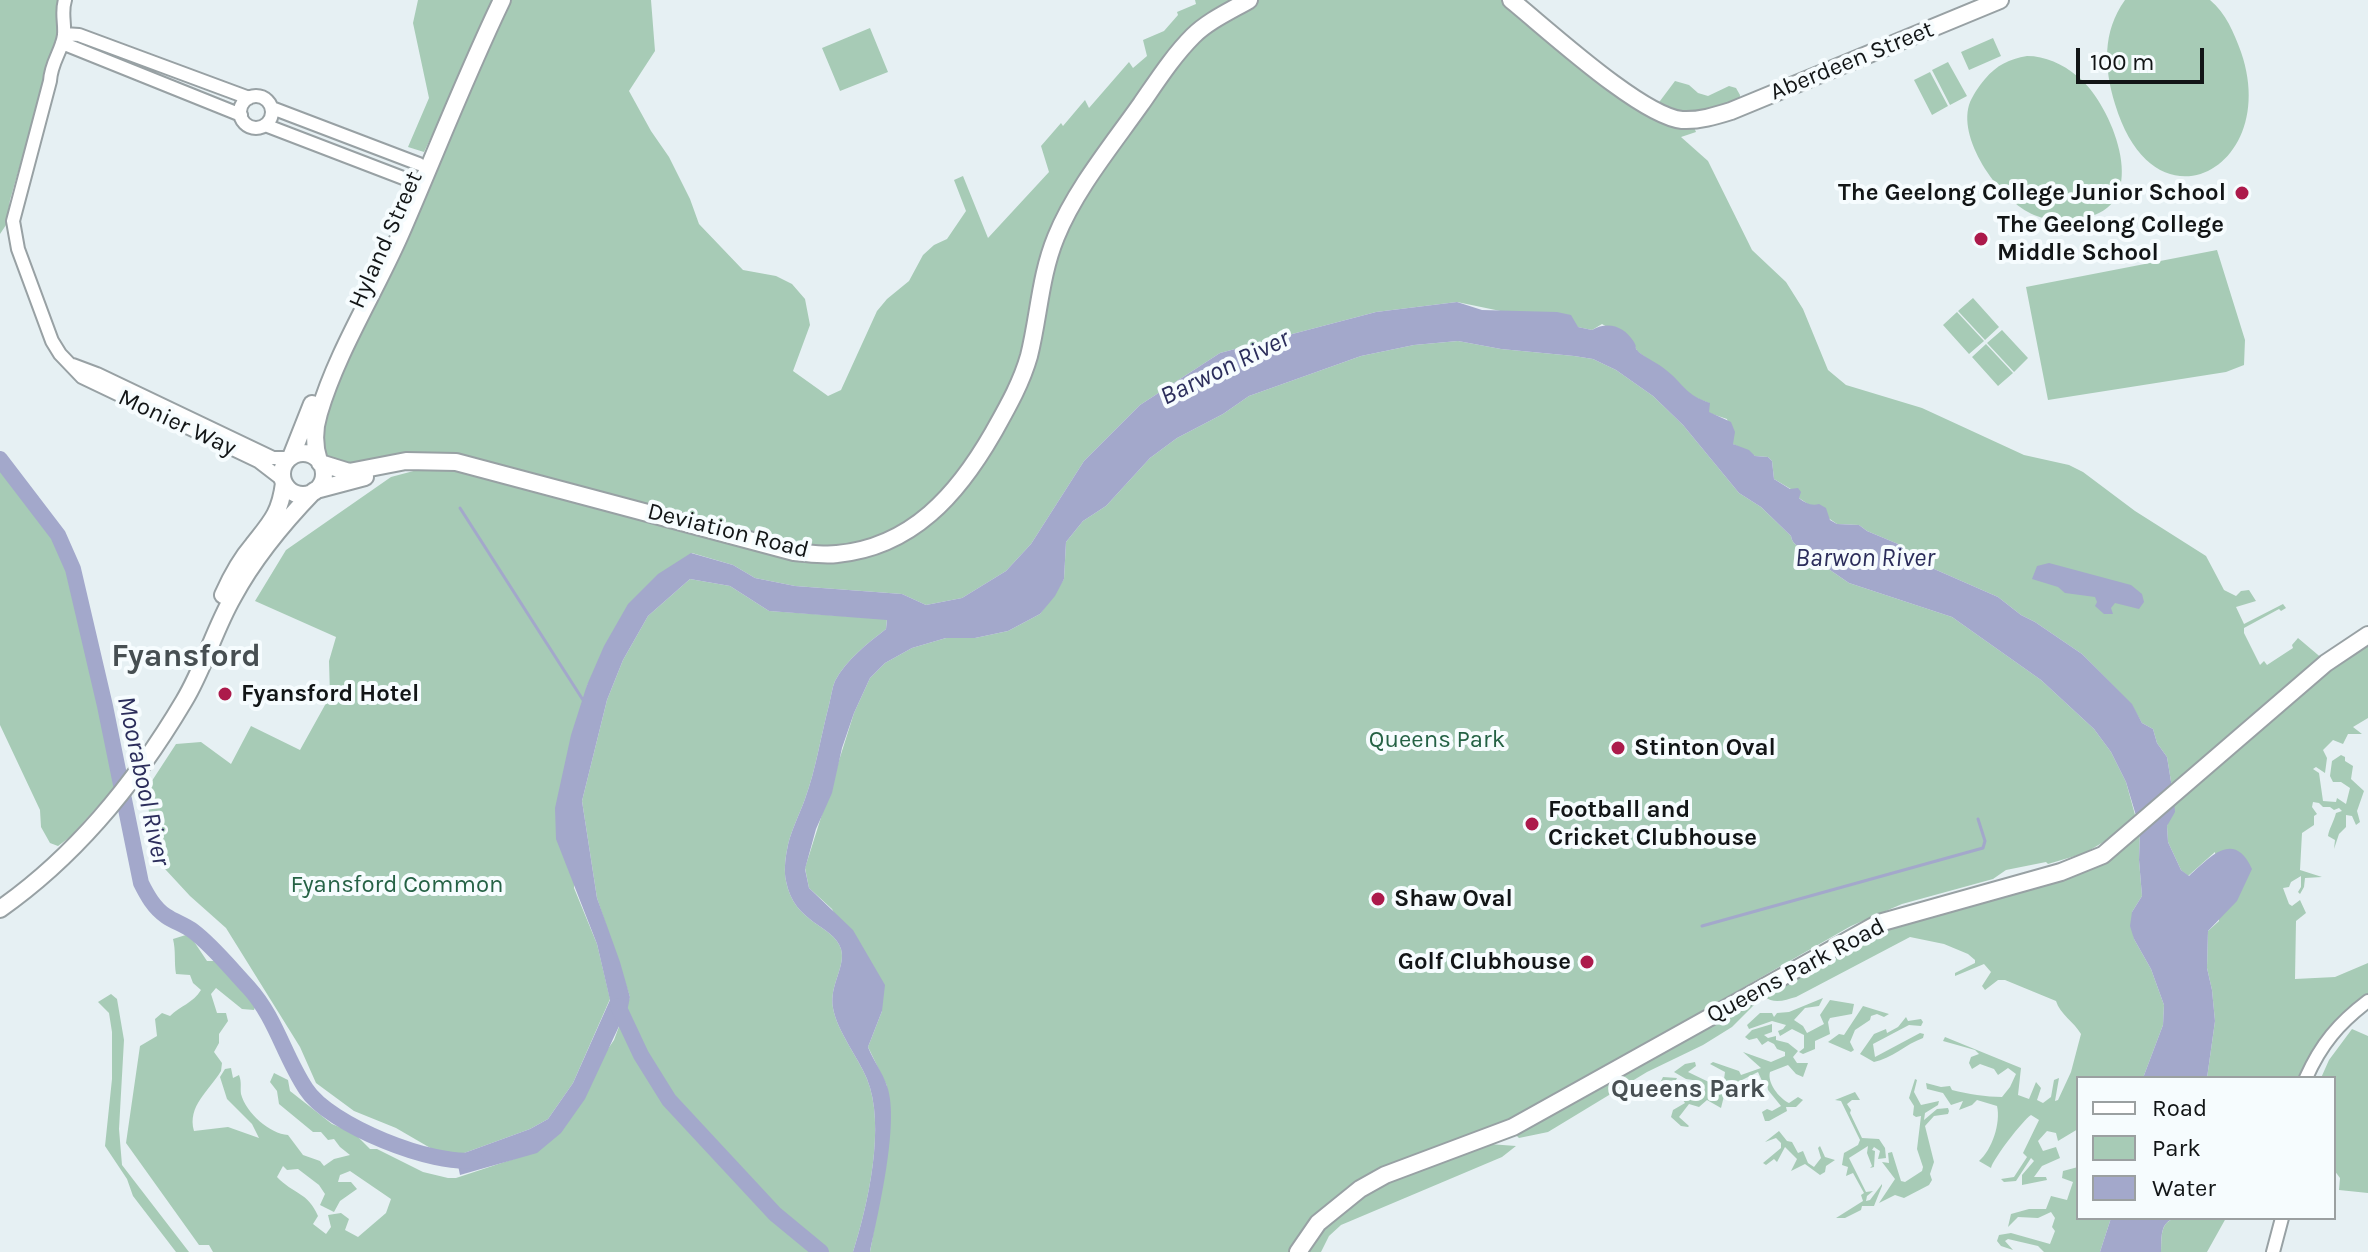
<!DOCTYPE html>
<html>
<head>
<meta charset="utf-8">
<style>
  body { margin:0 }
  #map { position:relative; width:2368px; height:1252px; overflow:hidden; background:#e6f0f3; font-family:Karla,sans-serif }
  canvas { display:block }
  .legend { position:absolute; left:2076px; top:1076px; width:260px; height:144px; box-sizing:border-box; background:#f6fcfe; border:2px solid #9ba0a1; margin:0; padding:10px 14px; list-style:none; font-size:24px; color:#121516 }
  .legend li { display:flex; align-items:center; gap:16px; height:40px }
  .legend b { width:40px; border:2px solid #9ba0a1 }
  .scale { position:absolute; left:2076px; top:48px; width:128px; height:36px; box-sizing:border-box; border:4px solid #121516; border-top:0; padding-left:10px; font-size:24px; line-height:28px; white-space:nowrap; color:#121516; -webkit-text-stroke:6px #f6fcfe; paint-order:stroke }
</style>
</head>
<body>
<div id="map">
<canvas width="2368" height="1252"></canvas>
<ul class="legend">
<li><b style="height:10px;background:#fff"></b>Road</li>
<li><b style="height:22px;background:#a7cbb6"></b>Park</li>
<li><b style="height:22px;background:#a3a8cb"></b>Water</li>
</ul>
<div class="scale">100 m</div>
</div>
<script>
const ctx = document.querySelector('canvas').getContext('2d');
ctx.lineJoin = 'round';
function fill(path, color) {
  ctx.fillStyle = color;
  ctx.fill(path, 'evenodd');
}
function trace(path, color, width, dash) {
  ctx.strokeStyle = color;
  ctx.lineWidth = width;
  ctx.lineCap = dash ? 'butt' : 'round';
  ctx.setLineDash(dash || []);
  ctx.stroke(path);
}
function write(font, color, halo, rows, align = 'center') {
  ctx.font = font + ' Karla,sans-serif';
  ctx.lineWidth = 8;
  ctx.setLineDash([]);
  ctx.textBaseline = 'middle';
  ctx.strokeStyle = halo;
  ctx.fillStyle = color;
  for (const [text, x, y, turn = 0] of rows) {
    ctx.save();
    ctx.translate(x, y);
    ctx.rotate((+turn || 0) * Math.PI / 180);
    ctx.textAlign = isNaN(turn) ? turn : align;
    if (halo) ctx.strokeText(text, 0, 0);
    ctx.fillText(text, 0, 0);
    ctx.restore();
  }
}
const green = new Path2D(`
  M0,0H58L59,43L51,57L10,200L6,225L0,234Z
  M418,0H497L424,152L408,147L429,98L413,23Z
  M512,0H651L655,51L629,91L651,131L669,157L690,199L699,224L743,270L776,276L792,284L805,299L810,325L793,371L828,396L841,390L877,311L887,299L909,281L923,255L934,245L947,239L966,211L954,180L963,176L988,238L1049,172L1041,146L1061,123L1063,126L1085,100L1089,108L1129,62L1133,68L1147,56L1143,40L1164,31L1178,15L1177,12L1196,4L1195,0H1511L1654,109L1675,81L1689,85L1698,93L1708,96L1729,86L1736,88L1740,95L1739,108L1691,120L1696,132L1681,137L1708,161L1752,250L1786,282L1803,309L1828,370L1846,385L1922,408L2024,455L2069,465L2083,472L2135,511L2206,556L2224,590L2236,596L2241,591L2249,590L2256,601L2236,607L2244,624L2283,604L2286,608L2281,611L2279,609L2244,628V633L2260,665L2264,661L2267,665L2293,648L2292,645L2298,638L2324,660L2368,635V718L2353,727L2362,734H2348L2343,744L2333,740L2323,750L2327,758L2325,773L2316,767L2313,769L2319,773L2323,801L2336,802L2337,798L2346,804L2350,788L2341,782H2333L2330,776L2332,761L2341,755L2345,757V761L2353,766L2351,779L2364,791L2357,811L2360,822L2356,825L2352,816L2346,815V827L2339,834L2334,849L2335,840L2328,836C2329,829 2334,821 2336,813L2342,811L2339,808L2334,810L2330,807H2323L2319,803L2313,802L2312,807L2317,814L2314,816V825L2302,833L2300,870L2322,877L2305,878L2304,887L2300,894L2298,892L2301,887V876L2291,882L2289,887L2283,888L2289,904L2292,906L2300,900L2306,913L2296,921L2295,979L2335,977L2368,963V998L2358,1003L2314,1047L2301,1078H2207L2215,1021L2212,990L2207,968L2208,931L2219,921L2215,852L2188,876L2181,870L2168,842L2167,826L2174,800L2167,757L2157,743L2153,729L2142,723L2131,704L2082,654L2035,622L2021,615L1998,597L1925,565L1898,544L1867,531L1859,525L1837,524L1799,498V494L1774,479L1772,461L1768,457L1755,456L1733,444L1727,419L1709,413V403L1689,395L1679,383L1637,351L1633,342L1602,324L1592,330L1457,302L1376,312L1220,353L1140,405L1084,461L1031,544L1006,571L962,598L926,605L902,594L795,586L755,578L733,565L692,553L587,685L574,888L597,944L610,999L573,1083L548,1119L530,1129L456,1156L439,1153L396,1128L354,1111L316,1083L300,1047L226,928L190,896L165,869L152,835L146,790L176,744L201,742L231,764L251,726L300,750L330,696L329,661L336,637L255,601L286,550L391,477L421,469L428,462L357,471L320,463V443L334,389Z
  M2125,0H2210C2226,13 2234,33 2241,52C2281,167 2155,237 2115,104C2104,68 2102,32 2125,0Z
  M870,28L888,72L840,91L822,48Z
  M1993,38L2001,56L1969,70L1961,52Z
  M2027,56C2045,56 2063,64 2077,76C2108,99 2148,191 2099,213C2080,222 2054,223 2034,215C2001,201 1958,142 1969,105C1972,96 1979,86 1985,79C1997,65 2009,59 2027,56Z
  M1948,62L1967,96L1950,105L1932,70Z
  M1930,72L1948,106L1932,115L1914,80Z
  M2217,250L2245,340L2244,365L2226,372L2048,400L2026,287Z
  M1973,298L1999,327L1985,340L1958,311Z
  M1957,312L1984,341L1969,354L1943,325Z
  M2002,330L2028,358L2014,372L1987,343Z
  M1458,341L1501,349L1574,356L1593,359L1616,370L1653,396L1683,425L1739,493L1761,507L1791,536C1792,544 1798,547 1806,548L1811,557L1849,583L1952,617L2041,680L2094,729L2111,752L2126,782L2137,822L2085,853L2048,864L2046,862L2006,870L1993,879L1902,904L1851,926L1523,1113L1473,1135L1383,1166L1347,1187L1317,1216L1289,1252H870L882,1184L887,1086L868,1047L882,1011L832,909L809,888L805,868L854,713L870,678L885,663L912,648L946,638H975L1008,631L1040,614L1064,579L1066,542L1083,521L1106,506L1150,458L1177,438L1223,414L1249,396L1361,356L1414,345Z
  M1986,344L2013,373L1998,386L1972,357Z
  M0,459C12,474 33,486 42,503C84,589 92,694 116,786L70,837L58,846L50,843L41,827L40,810L0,725Z
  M690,579L730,586L769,611L887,619L886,629C868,643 846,660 835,681C832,688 831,697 829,705C821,735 816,769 805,799C799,816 790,832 787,850C785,860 784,871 786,881C794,924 834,925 841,949C846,967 829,985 833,1008C837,1031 858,1057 867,1079C886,1125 868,1205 853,1252H213L209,1245H199L126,1143L140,1046L157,1036L155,1019L162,1013L170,1016C180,1006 193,1003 201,990L193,983L190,975L176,974C174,962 176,951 173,939L189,934L207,961H221L257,1002L254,1010L242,1009L216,988L211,994L217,1013H226L228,1021L219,1034V1043L214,1052L222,1063L221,1071C209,1091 187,1106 194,1131L228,1127L259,1138L252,1124L227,1099L220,1077L225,1069L231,1068L233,1078L239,1075C242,1083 240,1087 241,1094C246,1113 270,1134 288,1135L303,1155L320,1161L324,1166L334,1159L350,1155L340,1147L334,1139L328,1140L321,1132H313L279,1104L277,1091L270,1082L274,1073L288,1080L290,1091L332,1124L354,1133L370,1149H377L423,1172L448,1178H456L538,1151L614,1040L630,997L597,898L582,801L607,700L623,660L648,616ZM283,1166L287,1170L298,1169L319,1185L325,1194L320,1205L334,1212L340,1201L357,1189L351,1182H338L340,1175L350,1171L391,1199L386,1213L358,1237L345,1230L349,1219L341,1213L328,1215L331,1227L326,1234L313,1224L318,1216C308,1192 293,1194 277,1177Z
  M2140,829L2139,860L2142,896L2132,912L2134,939L2151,969L2164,1005L2163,1025L2143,1078H2078V1129L2058,1141L2056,1133L2047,1131L2038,1141L2043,1151L2056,1147L2060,1158L2042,1166L2034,1177H2046L2047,1180L2022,1185V1175L2034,1161L2031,1158L2016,1181L2004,1182L2001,1179L2014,1177L2027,1157L2023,1153L2039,1120L2031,1115C2023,1120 1993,1159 1991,1168L1979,1161C1992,1150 2001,1123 1997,1106L1977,1100L1972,1105L1959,1110L1963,1101L1951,1105L1943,1093L1927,1089L1926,1083L1941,1087L1950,1086L1952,1090C1968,1094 1986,1097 2002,1097L2010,1087L2016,1074L2008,1068L1998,1075L1994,1069L1980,1064L1972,1069L1969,1063L1971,1057L1979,1054L1975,1050L1943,1041L1945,1037L2021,1068L2018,1095L2029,1099L2036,1082L2041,1088L2037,1100L2043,1103L2051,1097L2054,1080L2059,1078L2055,1101L2058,1100L2071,1072L2081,1034C2074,1022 2060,1014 2056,1001L2005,980H1998L1985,990L1982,986L1991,972L1984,964L1955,976V973L1975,963V960L1968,954L1944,944L1910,937L1796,997C1785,1000 1774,1005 1764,996L1882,927L2067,876Z
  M111,994L117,999L124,1040L119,1129L122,1165L189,1252H176L133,1196L127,1179L105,1146L112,1079V1032L109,1013L98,1002Z
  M1823,998L1819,1006L1805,1008L1794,1020L1803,1026L1807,1033L1824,1024L1820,1015L1830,1000L1854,1004L1852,1014L1830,1018L1828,1022L1830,1034L1815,1041V1049L1803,1054L1799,1052L1804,1048V1035L1792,1029L1780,1036L1778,1031L1783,1029L1786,1025L1772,1021L1749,1029L1747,1025L1760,1013H1772L1774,1017L1777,1013L1789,1012Z
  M1752,1000L1755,1004L1732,1027L1703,1045L1647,1072L1548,1132L1519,1138L1514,1133Z
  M1863,1006L1889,1014L1884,1017L1877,1014L1871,1016L1870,1020L1855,1030L1850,1042L1854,1050L1851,1052L1828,1042L1839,1034L1844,1035Z
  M1906,1017L1908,1021L1921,1019L1923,1022L1921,1026L1909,1025L1873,1044L1875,1057L1920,1033L1924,1034L1923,1038C1906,1044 1891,1059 1874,1062L1860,1054L1874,1034L1886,1029L1887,1033L1898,1027Z
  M1772,1024V1032L1764,1035L1768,1038L1776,1036V1040L1788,1043L1798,1051L1793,1057L1797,1063H1808L1803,1077L1796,1074L1788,1065L1770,1072C1767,1083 1779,1098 1789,1103L1798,1097L1803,1100L1796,1107H1786L1787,1111L1769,1121H1765L1762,1112L1767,1109L1772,1111L1781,1106L1768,1090L1767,1083L1758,1090L1762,1081L1758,1072L1736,1083L1749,1095L1747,1099L1738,1096L1736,1090L1724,1096L1721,1108L1707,1100L1699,1107L1689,1104L1679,1117L1689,1126L1688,1127L1681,1126L1671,1117L1673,1110L1685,1103L1683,1100L1658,1089L1648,1095L1641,1089L1659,1085L1663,1077L1677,1078L1676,1080L1666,1081L1664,1084L1667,1089L1690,1095L1691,1091L1696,1097L1701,1098L1705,1094L1699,1081L1686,1079L1674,1072L1685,1064L1695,1062L1696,1066L1688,1072L1715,1085L1724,1079L1725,1072L1710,1064L1713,1062L1739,1071L1741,1075L1761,1068L1743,1052L1771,1062L1785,1056V1052L1777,1049L1774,1044L1768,1041L1762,1045L1757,1038L1749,1040L1745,1037L1752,1030Z
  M2352,1029L2368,1036V1193L2339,1190L2340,1178L2334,1170V1078H2321L2329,1060Z
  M1915,1079L1917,1080L1914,1092L1921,1105L1939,1101L1938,1105L1925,1113L1924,1120L1937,1109L1948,1108L1949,1111L1948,1114L1934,1116L1925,1126L1934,1162L1930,1174L1932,1180L1929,1185L1904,1198L1895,1195L1879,1203L1895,1179L1882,1162L1889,1163L1888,1153L1892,1152L1901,1181L1905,1182L1922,1171L1923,1167L1917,1149L1921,1116L1916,1117L1913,1115L1914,1106L1909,1098Z
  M1855,1092L1860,1100H1852L1847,1104L1851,1110L1850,1113L1862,1138L1879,1139L1885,1148L1886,1158L1878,1159L1880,1151L1874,1147L1872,1150L1875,1151L1874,1167L1870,1168L1872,1166L1867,1153L1868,1146L1849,1158L1866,1192L1873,1191L1867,1196L1866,1201L1870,1200L1882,1184V1186L1874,1206H1862L1861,1210L1845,1218H1836L1863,1201L1861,1195L1864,1193L1853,1173L1846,1176L1848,1167L1842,1165L1844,1153L1858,1145L1860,1140L1841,1101L1835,1100Z
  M1779,1131L1787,1141L1792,1142L1798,1153L1803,1151L1808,1163L1814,1167L1821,1158L1818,1148L1820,1146L1825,1157L1835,1160L1826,1166L1825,1172L1820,1175L1805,1164L1791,1171L1797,1159L1785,1147L1777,1162L1774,1159L1766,1165L1763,1163L1781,1148V1143L1776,1138L1765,1142Z
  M1489,1144L1516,1146L1502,1157L1341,1225L1329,1236L1321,1252H1306C1348,1188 1421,1169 1489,1144Z
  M2078,1167V1218H2111L2100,1252H2044L2038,1246L2008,1239L2005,1241L2013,1250L2001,1246L1997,1241L1999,1235L2011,1233L2050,1244L2055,1231L2052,1227L2055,1218L2051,1212L2038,1218L2018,1217L2008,1227L2011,1214L2029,1209H2046L2051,1196L2067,1200L2073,1182L2062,1178L2063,1171Z
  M2176,1218H2226L2207,1252H2161C2162,1238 2159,1222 2176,1218Z`);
const water = new Path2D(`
  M1457,302L1482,310L1557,312L1571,315L1578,327L1592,330C1608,321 1624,326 1634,342C1638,349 1633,347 1640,353C1648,359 1658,363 1666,370C1685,385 1684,394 1710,403L1709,412L1731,422L1735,432L1733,444L1749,450L1755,456L1768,457L1772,461L1774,479L1790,489L1798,488L1801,492L1799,498C1805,503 1811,506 1819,504L1826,508L1830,520L1837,524L1859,525L1867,531L1898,544L1925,565L1998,597L2021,615L2035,622L2082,654L2132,704L2142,723L2153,729L2157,743L2167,757L2174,800L2175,812L2167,826L2168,842L2181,870L2189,876C2211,856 2234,830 2252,869L2237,901L2208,931L2207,968L2212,990L2215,1021L2207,1078H2143L2163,1025L2164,1005L2151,969L2134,939L2130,926L2132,912L2142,896L2139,860L2140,829L2126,782L2111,752L2094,729L2041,680L1952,617L1849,583L1811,557L1806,548C1798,547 1792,544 1791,536L1761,507L1739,493L1683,425L1653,396L1616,370L1593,359L1574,356L1501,349L1458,341L1414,345L1361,356L1249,396L1223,414L1177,438L1150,458L1106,506L1083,521L1066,542L1064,579L1055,596L1040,614L1008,631L975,638H946L912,648L885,663L870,678L854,713L842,748L832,793L816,829L805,869L809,888L853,930L885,985L882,1011L868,1047C873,1060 883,1073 887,1086C900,1122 878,1213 870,1252H853C868,1205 886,1125 867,1079C858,1057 837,1031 833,1008C829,985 846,967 841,949C834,925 794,924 786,881C784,872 785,860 787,850C790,832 799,816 805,799C816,769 821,735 829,705C831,697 832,688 835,681C846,660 868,643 886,629L887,620L769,611L730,586L690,579L648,616L623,660L607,700L582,801L597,898L620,962L630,997L628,1007L585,1099L561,1133L537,1153L460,1175L456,1156L530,1129L548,1119L573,1083L610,1000L597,944L556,839L555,808L571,735L587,685L604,646L628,604L658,574L691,553L733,565L755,578L795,586L902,594L926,605L962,598L1006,571L1031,544L1084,461L1140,405L1220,353L1376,312Z
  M2049,563L2131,585L2142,594L2144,602L2139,609L2115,603L2111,608L2113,614H2104L2095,606L2097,602L2095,597L2065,593L2058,587L2032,579L2037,566Z
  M2111,1218H2176C2159,1222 2162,1237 2161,1252H2100Z`);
const stream = new Path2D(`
  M460,508L583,700
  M1702,926L1983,848L1985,841L1978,819`);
const river = new Path2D(`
  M0,459L58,535L73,569L105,706L141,883C147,895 154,908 166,916C175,922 185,925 193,931C214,947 231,969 249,988C276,1018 284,1056 306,1089C329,1125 434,1167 476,1160
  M618,1006L641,1055L669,1100L775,1214L821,1252`);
const minor = new Path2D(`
  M65,0C61,12 65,22 64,35C62,51 51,62 50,81L13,221L18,249L52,341L60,354L82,377L258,461L284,481
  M64,34L79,35L249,98
  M62,43L241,115
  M240 112a16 16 0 1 1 32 0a16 16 0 1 1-32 0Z
  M272,108L419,164
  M265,125L411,181
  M73,365L97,374L273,458H290
  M2306,1078C2321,1044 2339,1023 2368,1001
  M2273,1252L2282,1218`);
const major = new Path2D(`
  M1511,0C1547,29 1641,116 1682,120C1699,121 1715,116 1731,111L2000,0
  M282 474a21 21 0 1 1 42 0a21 21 0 1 1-42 0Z
  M291,457L312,404
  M319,461C314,446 314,429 319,413C337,352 374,294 400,235C434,157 465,77 502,0
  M320,463L349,472L406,461L456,462L794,552C808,553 823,556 837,554C912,547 958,494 993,433C1007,408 1021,384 1029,356C1039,316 1040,276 1056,237C1075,190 1112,145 1141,104C1157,81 1173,56 1193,36C1208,21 1230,11 1249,0
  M316,490L365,477
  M223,595C231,577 240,560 253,545C271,522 280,514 284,483
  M0,909C77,855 136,782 184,701C204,668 214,630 233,597C254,558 284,522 314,491
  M1298,1252L1318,1223L1360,1189L1385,1175L1513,1127L1879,923L2061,872L2103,855L2326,663L2368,635`);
const markers = [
  [2242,193,8,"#ac1a4b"],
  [1981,239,8,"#ac1a4b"],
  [225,694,8,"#ac1a4b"],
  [1618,748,8,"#ac1a4b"],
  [1532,824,8,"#ac1a4b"],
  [1378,899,8,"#ac1a4b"],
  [1587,962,8,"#ac1a4b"]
];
const streetNames = [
  ["Aberdeen Street",1852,61,-22],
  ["Hyland Street",386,240,-66],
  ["Monier Way",177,423,25],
  ["Deviation Road",728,531,14],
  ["Queens Park Road",1796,971,-28]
];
const poiNames = [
  ["The Geelong College Junior School",2226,193,"right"],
  ["The Geelong College",1997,225],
  ["Middle School",1997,253],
  ["Fyansford Hotel",241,694],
  ["Stinton Oval",1634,748],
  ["Football and",1548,810],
  ["Cricket Clubhouse",1548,838],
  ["Shaw Oval",1394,899],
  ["Golf Clubhouse",1571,962,"right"]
];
const parkNames = [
  ["Queens Park",1437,740],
  ["Fyansford Common",397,885]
];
const waterNames = [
  ["Barwon River",1225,368,-26],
  ["Barwon River",1865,559],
  ["Moorabool River",143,781,78]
];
const neighbourhoodNames = [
  ["Queens Park",1688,1090]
];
const districtNames = [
  ["Fyansford",186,657]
];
fill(green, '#a7cbb6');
fill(water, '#a3a8cb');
trace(stream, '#a3a8cb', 3);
trace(river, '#a3a8cb', 16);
trace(minor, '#98a1a4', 16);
trace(major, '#98a1a4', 20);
trace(minor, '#fff', 12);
trace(major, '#fff', 16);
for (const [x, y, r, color] of markers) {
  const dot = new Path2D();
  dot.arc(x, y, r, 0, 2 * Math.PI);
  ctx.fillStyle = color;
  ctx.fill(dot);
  trace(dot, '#f6fcfe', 3);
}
write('24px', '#121516', '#f6fcfe', streetNames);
write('bold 24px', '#121516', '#f6fcfe', poiNames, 'left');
write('24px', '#256245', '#f6fcfe', parkNames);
write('italic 26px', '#2b2d5b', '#f6fcfe', waterNames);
write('bold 26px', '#474f52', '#f6fcfe', neighbourhoodNames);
write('bold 32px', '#474f52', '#f6fcfe', districtNames);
</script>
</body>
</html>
